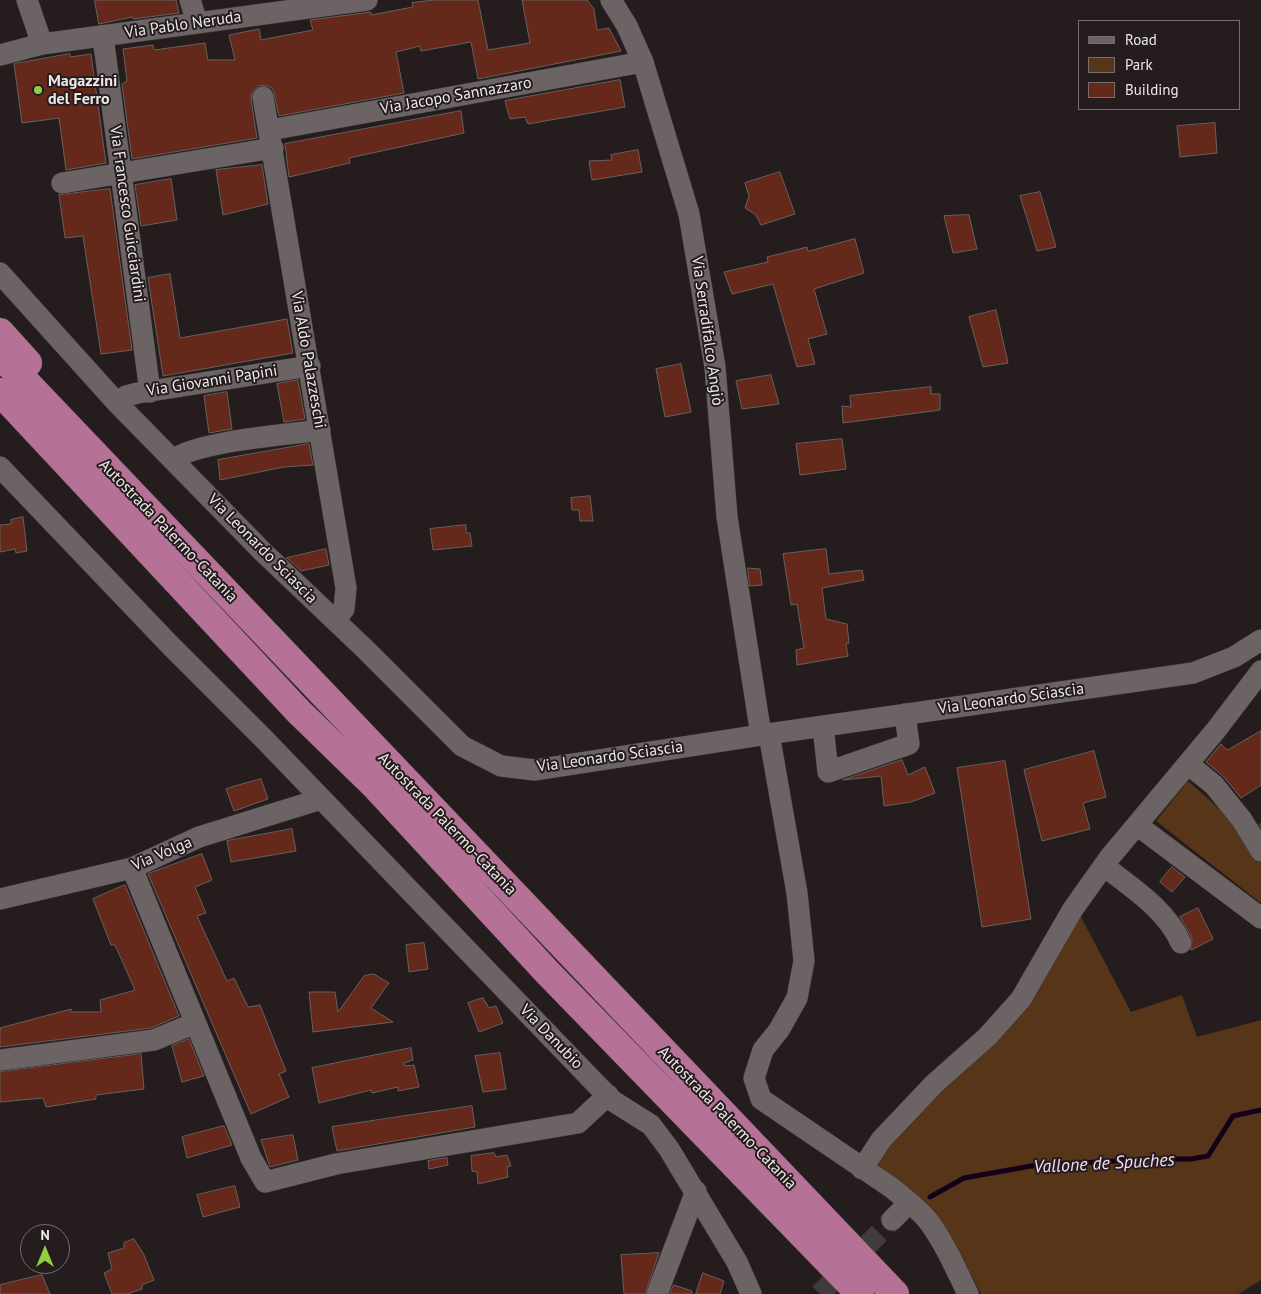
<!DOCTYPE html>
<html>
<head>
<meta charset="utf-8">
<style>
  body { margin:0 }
  #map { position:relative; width:1261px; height:1294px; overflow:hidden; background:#241c1d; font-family:"PT Sans",sans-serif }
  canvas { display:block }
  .legend { position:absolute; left:1078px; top:20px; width:162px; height:90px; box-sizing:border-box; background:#241c1d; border:1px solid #756e6f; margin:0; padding:6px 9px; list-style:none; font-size:15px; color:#eee9e9 }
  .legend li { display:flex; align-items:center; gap:10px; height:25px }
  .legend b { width:25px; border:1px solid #756e6f }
  .north { position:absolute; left:20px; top:1224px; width:50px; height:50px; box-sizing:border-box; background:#241c1d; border:1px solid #756e6f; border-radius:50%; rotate:0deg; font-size:14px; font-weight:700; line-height:20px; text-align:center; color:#eee9e9 }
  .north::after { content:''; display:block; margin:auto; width:18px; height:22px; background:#90cd40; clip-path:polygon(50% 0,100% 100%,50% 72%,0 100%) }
</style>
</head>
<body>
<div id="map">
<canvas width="1261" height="1294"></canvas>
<ul class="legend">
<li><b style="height:6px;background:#6c6364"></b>Road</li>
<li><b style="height:14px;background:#573518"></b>Park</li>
<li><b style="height:14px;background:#65291b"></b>Building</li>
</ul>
<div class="north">N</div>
</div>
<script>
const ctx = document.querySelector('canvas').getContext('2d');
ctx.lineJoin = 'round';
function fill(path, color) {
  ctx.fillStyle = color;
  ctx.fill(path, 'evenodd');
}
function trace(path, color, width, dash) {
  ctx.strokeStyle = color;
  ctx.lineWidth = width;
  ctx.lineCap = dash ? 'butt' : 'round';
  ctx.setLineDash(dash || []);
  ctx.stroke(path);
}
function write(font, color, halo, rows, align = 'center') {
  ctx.font = font + ' "PT Sans",sans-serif';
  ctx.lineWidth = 4;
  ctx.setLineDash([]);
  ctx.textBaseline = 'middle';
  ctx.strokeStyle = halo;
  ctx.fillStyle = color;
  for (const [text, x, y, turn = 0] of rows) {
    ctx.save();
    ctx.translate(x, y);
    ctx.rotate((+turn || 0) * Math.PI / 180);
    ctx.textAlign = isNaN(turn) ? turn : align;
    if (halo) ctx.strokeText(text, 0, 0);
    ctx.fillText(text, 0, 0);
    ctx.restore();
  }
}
const green = new Path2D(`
  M1188,781L1244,831L1261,823V903L1156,821Z
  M1080,915L1131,1012L1182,995L1197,1037L1261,1020V1280L1238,1294H981L953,1240L878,1165L886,1149Z`);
const stream = new Path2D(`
  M930,1197L964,1178L1031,1166L1148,1159H1191L1208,1156L1233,1116L1261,1110`);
const building = new Path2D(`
  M95,0H176L179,13L133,19L132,17L99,24Z
  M434,0H478L488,50L530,43L522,0H587L594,9L597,30L609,28L621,51L478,79L471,42L421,51L420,46L396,52L404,93L279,116L273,89L268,86L260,85L252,92L251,99L257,138L132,159L122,84L127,81L123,49L153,45L154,50L205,43L208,60H235L229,35L259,29L261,40L313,30L310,20L371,12V15L413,7L412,3Z
  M70,54V57L91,54L106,163L66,170L59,118L22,123L14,64Z
  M620,80L625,107L528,124L525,117L510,119L505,101Z
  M461,111L464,133L349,158L350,163L289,177L285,144Z
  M1215,123L1217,153L1180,157L1177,126Z
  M638,150L642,172L592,180L589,161L612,160L611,155Z
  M262,165L268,204L223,215L216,170Z
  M780,172L795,214L761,225L756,215L745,208L749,196L745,183Z
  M171,179L177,220L141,226L135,185Z
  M110,189L132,350L101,354L83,236L65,238L59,195Z
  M1040,192L1056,247L1037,251L1020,196Z
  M969,215L977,249L953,253L944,216Z
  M855,239L864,273L814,289L827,334L808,339L815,364L797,367L773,284L732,294L724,272L768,262L767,257L807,247L808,251Z
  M170,274L180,338L287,319L293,353L163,376L148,278Z
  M996,310L1008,363L983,367L969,317Z
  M681,364L691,412L665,417L656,369Z
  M771,375L779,404L742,409L736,381Z
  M298,380L305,419L284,422L277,384Z
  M931,387V394H940V410L843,423L842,406L851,407L850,396Z
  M227,392L232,429L209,433L204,396Z
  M842,439L846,469L800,475L796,444Z
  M309,444L313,465L284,467L220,480L218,460Z
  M590,496L593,521H580L579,510H572L571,498Z
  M23,517L27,551L16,553L15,549L0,552V525L11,524V520Z
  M466,525V533H470L472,546L433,550L430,529Z
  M326,549L329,565L301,571L287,558Z
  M826,549L829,574L862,570L864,580L822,588L826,619L847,624L849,643L846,644L848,656L797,665L796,650L804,648L797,604L791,605L783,554Z
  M748,568L760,569L762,585L750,586Z
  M1261,731V785L1241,798L1224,777L1206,762L1221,744L1227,750Z
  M1094,751L1106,797L1083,803L1090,829L1042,841L1024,770Z
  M902,760L908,775L925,767L935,793L911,802L884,806L881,776L843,780Z
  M1005,761L1031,919L982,927L957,768Z
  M261,779L268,799L234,811L226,789Z
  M292,829L296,851L231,862L227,841Z
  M202,854L212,880L195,887L206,913L197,916L227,981L234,978L248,1007L260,1005L286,1071L279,1074L289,1097L251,1114L148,874Z
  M1172,867L1185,877L1172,892L1160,882Z
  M125,885L179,1016L151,1028L0,1047V1028L71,1009V1012H101L100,1000L135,990L115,945H111L93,899Z
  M1198,908L1213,939L1191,950L1192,938L1180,917Z
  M424,943L428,969L409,972L406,945Z
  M374,974L389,983L371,1008L393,1022L313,1032L309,992H335L338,1012L364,976Z
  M483,998L489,1008L496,1006L503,1023L479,1032L468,1003Z
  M189,1039L204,1076L182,1082L172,1046Z
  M411,1048L413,1060L404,1063L405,1066L414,1065L419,1087L398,1091V1087L372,1093L371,1090L319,1103L312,1068Z
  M500,1053L506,1089L483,1092L475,1056Z
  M141,1054L144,1089L96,1095V1099L46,1107L43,1098L0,1102V1072Z
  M472,1106L475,1127L337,1151L332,1127Z
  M224,1126L232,1145L187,1158L182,1137Z
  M293,1135L298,1160L270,1167L261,1140Z
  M494,1153L496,1157L507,1155L511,1166L507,1167L508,1177L478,1184L477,1172L472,1171L471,1156Z
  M447,1158L448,1165L429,1169L428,1161Z
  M235,1186L240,1207L203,1217L197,1195Z
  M134,1239L144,1255L154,1280L142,1285V1289L127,1294H112L104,1273L112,1269L108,1253L124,1248V1243Z
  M659,1253L645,1294H624L621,1255Z
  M703,1273L724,1281L720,1294H696Z
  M42,1275L50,1294H0V1285Z
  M674,1285L692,1291V1294H670Z`);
const minorTunnel = new Path2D(`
  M820,1294L892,1220`);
const minor = new Path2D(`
  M27,0L42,44
  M190,0L197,22
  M611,0L627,26L643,62L689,214L715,367L727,517L761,735
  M103,37L150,392
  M0,55L42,44L367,0
  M263,97L346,588L344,609L335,620
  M270,130L643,62
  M62,183L273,148
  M0,273L117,403L263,552L366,650L462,746L501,766L535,770L761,735L1193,673L1234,657L1261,640
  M117,403L126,396L138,393L310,366
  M174,459C200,441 285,435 320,430
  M0,467L170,645L263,738L597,1085L613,1101L651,1125L669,1149L737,1262L751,1294
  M823,726L828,772L909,744L905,714
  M769,734L797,893L804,961L797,998L779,1030L763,1050L754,1078L761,1099L892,1188C904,1198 919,1209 929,1222C945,1244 956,1269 968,1294
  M1188,764L1214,785L1242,820L1261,851
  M1137,825L1261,918
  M1104,866C1132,888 1166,909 1181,943
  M132,868L251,1158L265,1182L336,1164L578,1123L608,1095
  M0,899L132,868L199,837L321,799
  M0,1060L154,1040L195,1023
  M862,1169L881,1140L934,1084L987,1037L1021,999L1073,909L1110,857L1216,730L1261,671
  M892,1220L909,1203
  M657,1294L696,1191`);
const highway = new Path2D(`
  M0,332L28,363
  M0,355L895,1294
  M0,392L298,711L375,786L547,972L860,1294`);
const markers = [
  [38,90,5,"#90cd40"]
];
const streetNames = [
  ["Via Pablo Neruda",183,25,-8],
  ["Via Jacopo Sannazzaro",456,96,-10],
  ["Via Francesco Guicciardini",127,214,82],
  ["Via Serradifalco Angiò",707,331,82],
  ["Via Aldo Palazzeschi",308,360,80],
  ["Via Giovanni Papini",212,381,-9],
  ["Autostrada Palermo-Catania",168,531,46],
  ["Via Leonardo Sciascia",262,549,45],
  ["Via Leonardo Sciascia",1011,699,-8],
  ["Via Leonardo Sciascia",610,757,-8],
  ["Autostrada Palermo-Catania",447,824,46],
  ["Via Volga",162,854,-23],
  ["Via Danubio",551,1037,46],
  ["Autostrada Palermo-Catania",727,1118,46]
];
const poiNames = [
  ["Magazzini",48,81],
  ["del Ferro",48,99]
];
const waterNames = [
  ["Vallone de Spuches",1104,1164,-3]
];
fill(green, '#573518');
trace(stream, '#150019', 5);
fill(building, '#65291b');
trace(building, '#69605e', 1);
trace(minorTunnel, '#423b3c', 21, [21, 11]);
trace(minor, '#3e3939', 22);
trace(highway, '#3e3939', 29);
trace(minor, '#6c6364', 21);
trace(highway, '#b57196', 28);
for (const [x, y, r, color] of markers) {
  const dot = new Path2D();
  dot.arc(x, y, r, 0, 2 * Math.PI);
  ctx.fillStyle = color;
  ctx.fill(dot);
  trace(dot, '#241c1d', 2);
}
write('16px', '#eee9e9', '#241c1d', streetNames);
write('bold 16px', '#eee9e9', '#241c1d', poiNames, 'left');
write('italic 18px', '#f4dbf8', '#241c1d', waterNames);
</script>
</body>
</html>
